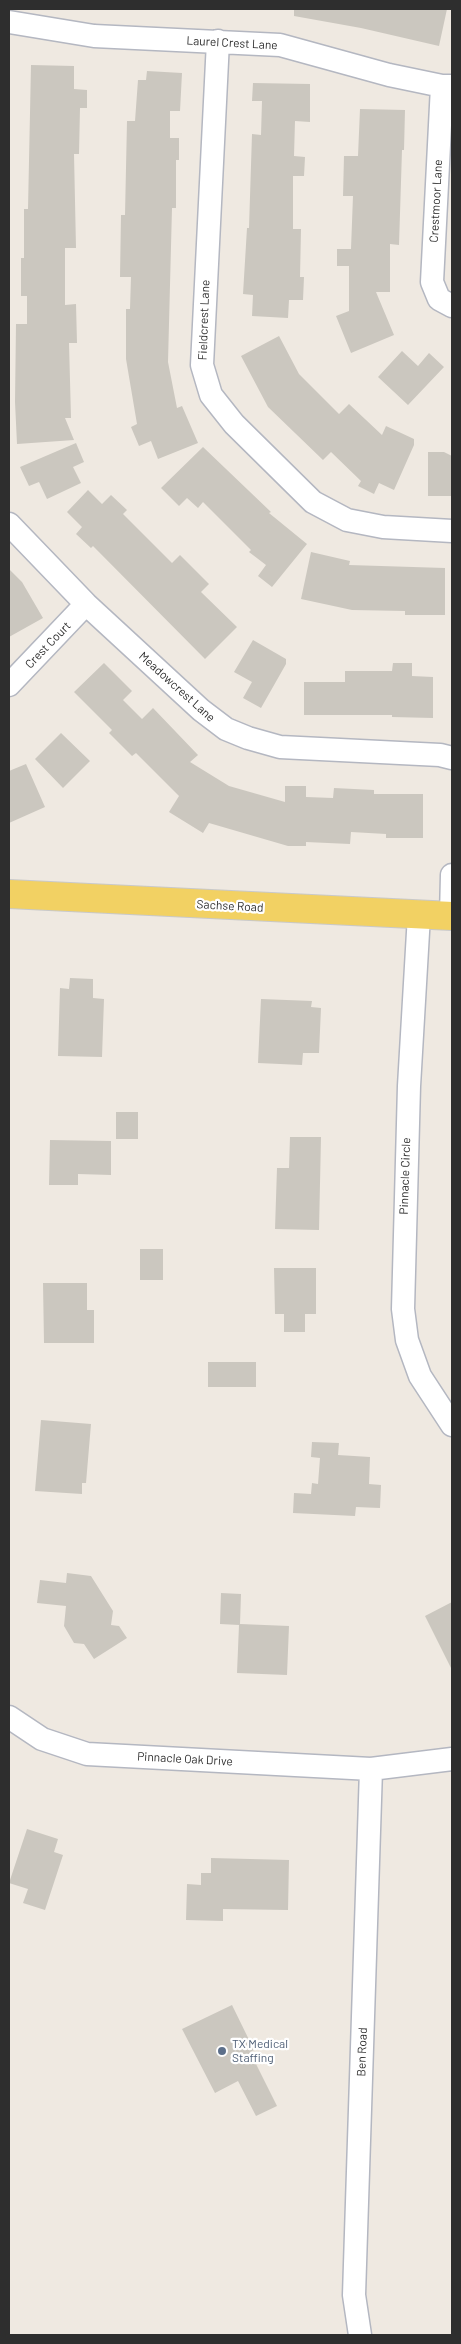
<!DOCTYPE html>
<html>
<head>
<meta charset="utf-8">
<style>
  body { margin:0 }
  #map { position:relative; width:461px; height:2344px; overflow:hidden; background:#efe9e1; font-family:Barlow,sans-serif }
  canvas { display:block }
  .frame { position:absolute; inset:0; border:10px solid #2e2e2e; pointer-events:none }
</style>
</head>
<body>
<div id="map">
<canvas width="461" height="2344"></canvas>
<div class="frame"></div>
</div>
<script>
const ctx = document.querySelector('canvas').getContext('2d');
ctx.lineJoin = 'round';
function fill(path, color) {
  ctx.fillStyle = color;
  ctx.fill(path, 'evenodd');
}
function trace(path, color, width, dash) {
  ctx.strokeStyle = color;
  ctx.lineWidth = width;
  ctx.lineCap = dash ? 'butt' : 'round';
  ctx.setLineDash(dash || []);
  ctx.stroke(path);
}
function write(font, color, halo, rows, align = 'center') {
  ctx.font = font + ' Barlow,sans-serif';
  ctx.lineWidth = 4.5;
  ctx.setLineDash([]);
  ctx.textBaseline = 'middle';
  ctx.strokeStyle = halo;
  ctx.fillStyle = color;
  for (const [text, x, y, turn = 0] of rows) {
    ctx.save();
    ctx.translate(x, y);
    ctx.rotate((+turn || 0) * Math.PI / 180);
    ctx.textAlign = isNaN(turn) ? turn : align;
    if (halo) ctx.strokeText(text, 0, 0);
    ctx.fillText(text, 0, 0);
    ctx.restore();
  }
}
const building = new Path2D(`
  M294,9H447L439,46L361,28L294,16Z
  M31,65L74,66V89L87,90V108H80L79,154H74L76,248H65V305L76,304L77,343H69L71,418H65L74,440L17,444L15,402L16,324H27V296H21V258H24V209H28Z
  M147,71L182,73L180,111H170V138H179V160H176V208H172L168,362L177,408L182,406L198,443L158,459L151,441L139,446L131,427L137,424L126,359V309H130L131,277H120L121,215H125L127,121H135L138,80H146Z
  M253,83L310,84V122L295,121L294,156L305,157L304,176H293V229H301L300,277H304L303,300H289L288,318L252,316L253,295L243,294L247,228H249L252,134L261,135L262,101H252Z
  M360,109L405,110L404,150H402L399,245L390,244V292H376L394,335L351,353L336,316L349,311V266H337V249H351L353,196H343L344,156H358Z
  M279,336L299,374L339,414L349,404L382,435L386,426L414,439V445L394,490L379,483L374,494L358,486L361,481L331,452L323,460L268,407L241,356Z
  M402,351L418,366L429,353L444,367L408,405L378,377Z
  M76,443L84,462L73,467L81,483L47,499L39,482L29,486L20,467Z
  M203,447L271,512L269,513L307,544L272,587L258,576L266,565L249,552L251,550L203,502L198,508L187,498L179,506L161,488Z
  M428,452H444L452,456V496H428Z
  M88,490L102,504L111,495L127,510L123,514L172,563L180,555L209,584L201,592L237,627L205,659L93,546L91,548L76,534L82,527L67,512Z
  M311,552L350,561L349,565L445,568V615H405V611L352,610L301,599Z
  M9,569L22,582L43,618L9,637Z
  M253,640L286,659V664L261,708L243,698L252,682L234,672Z
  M104,663L132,691L123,700L142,719L153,708L198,755L190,762L229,786L285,802V786H306V797L333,798L334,788L374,790V794H423V838H386V834L351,832L350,844L306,842V846H288L209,823L203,833L169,812L179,796L136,753L132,756L109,733L112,730L74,692Z
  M393,663H412V676L433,677V718L392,717V715H304V682H345V671H392Z
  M61,733L90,761L63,788L35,759Z
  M26,764L45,807L9,823V771Z
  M70,978L93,979V998L104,999L102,1057L58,1056L60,988L69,989Z
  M261,999L312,1001L311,1007L321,1008L319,1053H303L302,1065L258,1063Z
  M116,1112H138V1139H116Z
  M290,1137H321L319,1230L275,1229L277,1168H289Z
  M50,1140L111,1141V1175L78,1174V1185H49Z
  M140,1249H163V1280H140Z
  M274,1268H316V1314H305V1332H284V1314H275Z
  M43,1283H87V1310H94V1343H44Z
  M208,1362H256V1387H208Z
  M41,1420L91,1424L86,1483H82V1494L35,1491Z
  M312,1442L339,1443L338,1455L370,1457L369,1484L381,1485L380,1508L356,1507L355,1516L293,1513L294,1493L311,1494L312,1483L318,1484L320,1458L311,1457Z
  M67,1573L91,1576L113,1611L111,1625L119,1626L127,1638L94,1659L84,1644L74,1643L64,1626L66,1606L37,1603L40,1580L66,1583Z
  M221,1593L241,1594L240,1624L289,1626L287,1675L237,1673L239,1625L220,1624Z
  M452,1602V1670L425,1616Z
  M27,1829L58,1839L54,1852L63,1855L45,1910L23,1903L28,1889L9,1883Z
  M211,1858L289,1860L288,1910L223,1909V1921L186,1920L187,1884L201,1885V1873H211Z
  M232,2005L254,2050L250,2052L277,2106L256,2116L238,2081L215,2093L182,2029Z`);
const minor = new Path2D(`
  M9,22L94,36L280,45L389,75L442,86H452
  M218,41L202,365L211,395L234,424L313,502L347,520L383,527L452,531
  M442,86L432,282L439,299L452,306
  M9,524L86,604L201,710L226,729L248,738L280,747L440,755L452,758
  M9,685L86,604
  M419,915L409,1086L403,1309L407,1340L420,1376L452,1425
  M451,916L452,875
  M9,1717L42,1739L87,1754L371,1769L452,1759
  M360,2335L354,2295L371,1769`);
const major = new Path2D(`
  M9,894L452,916`);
const markers = [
  [222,2051,5,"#5c6f8a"]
];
const streetNames = [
  ["Laurel Crest Lane",232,43,3],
  ["Crestmoor Lane",436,201,-87],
  ["Fieldcrest Lane",204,320,-88],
  ["Crest Court",48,645,-46],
  ["Meadowcrest Lane",177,687,42],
  ["Sachse Road",230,906,3],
  ["Pinnacle Circle",405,1176,-88],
  ["Pinnacle Oak Drive",185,1759,3],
  ["Ben Road",362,2052,-88]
];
const serviceNames = [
  ["TX Medical",232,2044],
  ["Staffing",232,2058]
];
fill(building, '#cbc7bf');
trace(minor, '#b4b7c1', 25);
trace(major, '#c9c9c9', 30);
trace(minor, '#fff', 22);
trace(major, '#f2d163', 28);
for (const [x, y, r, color] of markers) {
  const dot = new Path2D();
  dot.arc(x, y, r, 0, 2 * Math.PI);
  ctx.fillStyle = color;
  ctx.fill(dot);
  trace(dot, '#fff', 2);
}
write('12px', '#2e2e2e', '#fff', streetNames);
write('12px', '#4e5e75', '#fff', serviceNames, 'left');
</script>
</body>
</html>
